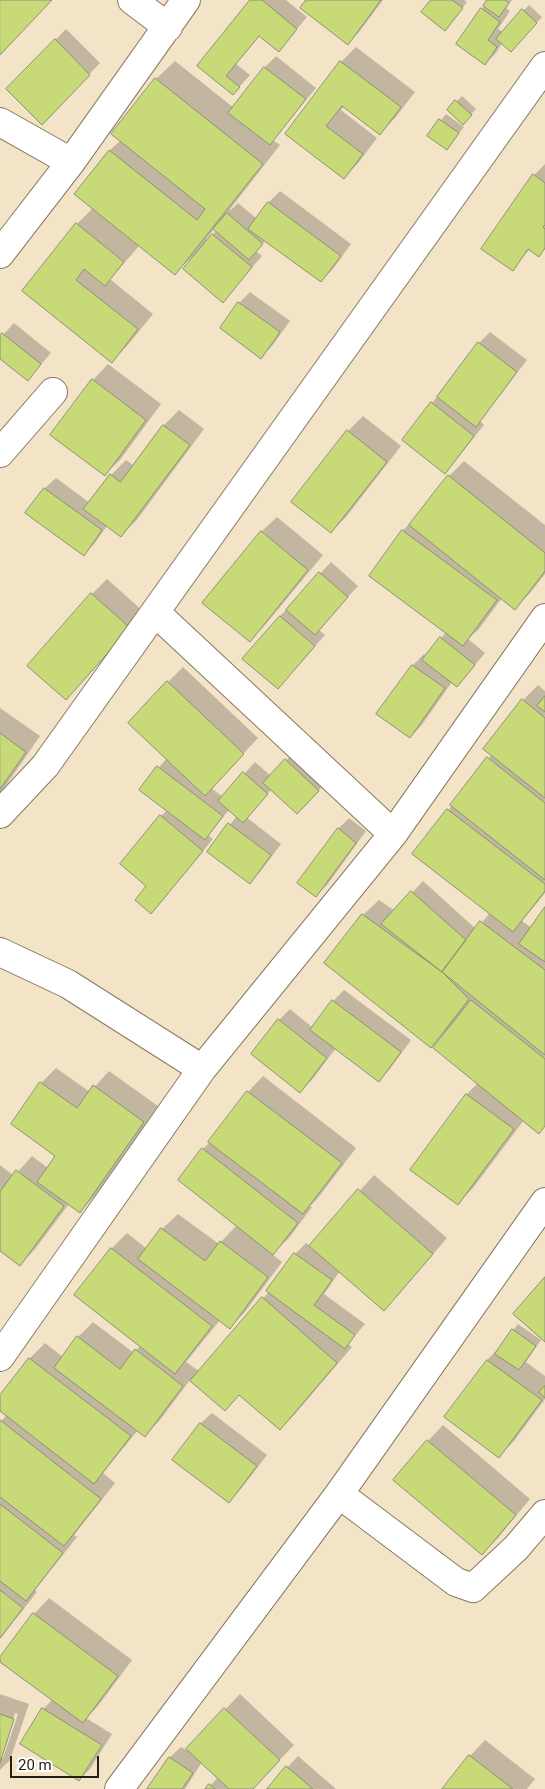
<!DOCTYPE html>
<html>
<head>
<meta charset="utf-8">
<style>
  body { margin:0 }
  #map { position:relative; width:545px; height:1789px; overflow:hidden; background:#f3e4c8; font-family:Roboto,sans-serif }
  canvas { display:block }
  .scale { position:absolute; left:10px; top:1756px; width:89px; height:22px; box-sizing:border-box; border:2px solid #231e14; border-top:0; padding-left:6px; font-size:15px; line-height:18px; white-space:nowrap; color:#231e14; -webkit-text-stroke:4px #fff; paint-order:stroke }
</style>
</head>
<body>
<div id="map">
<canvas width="545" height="1789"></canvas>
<div class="scale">20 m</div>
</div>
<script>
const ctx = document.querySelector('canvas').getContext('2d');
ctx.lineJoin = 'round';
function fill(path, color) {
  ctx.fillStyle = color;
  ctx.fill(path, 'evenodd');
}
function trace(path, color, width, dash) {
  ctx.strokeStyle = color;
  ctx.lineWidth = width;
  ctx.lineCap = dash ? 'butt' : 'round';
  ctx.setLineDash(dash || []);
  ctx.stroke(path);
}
const shadow = new Path2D(`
  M252,0H286L307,17L278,51L260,35L236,64L250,75L233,94L198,66Z
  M308,0H383L359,32L348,43Z
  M432,0H464L467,2L450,24Z
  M489,0H512L506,8L510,11L498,29L503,32L529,5L542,17L516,45L502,43L496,53L485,64L482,9Z
  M66,29L100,63L42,123L7,89Z
  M356,47L415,92L395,118L380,133L344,106L341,110L377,138L359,162L344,178L286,134L341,62Z
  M276,56L316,88L273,140L280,145L230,209L231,210L238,203L257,219L269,202L280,191L351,244L332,270L321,281L266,240L256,251L262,256L223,301L193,256L175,273L140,245L110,279L153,314L127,346L112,361L24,291L77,224L93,208L76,194L110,150L121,140L113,134L156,79L175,61L234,108L265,67ZM214,229L216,231L208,240L206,239Z
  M462,96L476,109L463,123L448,110Z
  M446,114L464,127L447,149L429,135Z
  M545,164V249L539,255L530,249L512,269L534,175Z
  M250,292L290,321L272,346L261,357L221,328L239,303Z
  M14,323L51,353L28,379L0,357V338Z
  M490,332L527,360L480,421L484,425L455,461L445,472L432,403L479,343Z
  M108,364L161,404L120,460L104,475L93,380Z
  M179,410L204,429L136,521L120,536L107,526L94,544L83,555L27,513L45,488L56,478L90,503L111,475L126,460L133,465L164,425Z
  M363,416L401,446L346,517L331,532L348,431Z
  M464,461L545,525V574L530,593L515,608L502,598L478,630L468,639L485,653L457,686L452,682L421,726L410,737L378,714L413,665L424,654L427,657L446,632L370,575L403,530L416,518L449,476Z
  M277,517L323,555L265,625L250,640L261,532Z
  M331,562L358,586L318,629L325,635L288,677L280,616Z
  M107,579L144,612L65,699L92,594Z
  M183,667L258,738L211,788L223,797L255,762L271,776L297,749L329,779L308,802L272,789L246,817L281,844L260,872L250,883L208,852L237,816L229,810L208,835L213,839L162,901L151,912L148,886L161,816L167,810L141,789L167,758L168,682Z
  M538,685L545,691V893L522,921L532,928L545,909V1126L524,1120L473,1188L458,1203L466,1095L478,1083L445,1032L431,1046L363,915L379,900L395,911L423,881L476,929L490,913L414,854L492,754L523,700Z
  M0,708L40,736L0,794Z
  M349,818L366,831L327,885L316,895L338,829Z
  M344,990L411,1040L390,1069L379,1080L336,1048L311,1081L300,1091L253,1053L279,1020L290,1009L313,1028L333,1001Z
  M56,1068L90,1092L109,1071L158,1106L95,1196L79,1212L69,1204L35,1249L20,1265L0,1250V1165L14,1176L32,1156L48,1168L57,1156L41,1083Z
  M263,1076L356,1148L318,1198L310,1206L312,1207L289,1238L272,1254L282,1262L245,1312L230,1327L220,1320L186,1362L199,1371L269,1292L295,1254L306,1243L310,1246L374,1175L447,1238L399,1294L384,1309L340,1271L324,1294L365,1324L348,1344L352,1347L295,1414L280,1429L240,1394L225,1410L190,1380L160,1420L145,1436L138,1430L103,1473L115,1483L74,1535L77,1537L35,1590L37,1592L0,1639V1422L7,1415L0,1410V1397L30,1358L45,1343L63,1357L78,1337L93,1322L134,1353L140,1346L75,1295L112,1248L127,1233L147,1249L162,1229L178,1214L219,1244L237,1225L203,1149L210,1142L248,1092Z
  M518,1324L541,1340L526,1362L545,1376V1399L514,1441L499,1456L487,1360L500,1347Z
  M212,1413L267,1455L240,1490L229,1501L174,1459L201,1423Z
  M443,1425L530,1499L497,1539L482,1554L395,1480L428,1441Z
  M49,1598L132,1660L98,1706L86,1718L112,1734L90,1769L79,1780L22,1744L43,1709L53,1699L0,1660L34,1614Z
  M0,1694L29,1704L10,1760L0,1770ZM15,1713L18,1714L3,1758H0Z
  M240,1694L294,1745L252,1789H207L218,1777L202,1762L185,1789H149L170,1757L181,1747L186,1750Z
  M485,1740L535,1779L527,1789H444L470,1756Z
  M298,1756L336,1789H268Z`);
const building = new Path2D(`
  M0,0H52L0,55Z
  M250,0H262L297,29L279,52L259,36L226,76L240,87L233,95L197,66Z
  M306,0H381L348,45L300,8Z
  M431,0H452L463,8L445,31L421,12Z
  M487,0H505L509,3L499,17L483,6Z
  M481,8L500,22L488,40L497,47L485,65L456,44Z
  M522,9L537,23L511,52L496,39Z
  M55,39L90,75L42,125L6,89Z
  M340,61L401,107L380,135L342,106L326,126L363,154L344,179L285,134Z
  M264,67L306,99L270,145L228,113Z
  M155,78L263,164L175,275L74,194L109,150L197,220L205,209L111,134Z
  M455,100L472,115L463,125L447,110Z
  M439,119L459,133L447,150L427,136Z
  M533,174L545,183V225L543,227L545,229V248L539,257L528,249L513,271L481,249Z
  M268,202L341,256L321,282L248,229Z
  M227,213L263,244L249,260L213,229Z
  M76,223L124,262L105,286L84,269L76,280L138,329L112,363L22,291Z
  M212,234L252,267L223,303L183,269Z
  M238,302L280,332L261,359L220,328Z
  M2,333L41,364L28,381L0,359V336Z
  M478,342L517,372L476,427L437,397Z
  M92,379L146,420L105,476L50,435Z
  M431,402L474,436L445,474L402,440Z
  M163,425L190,445L121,537L83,509L110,474L120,482Z
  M347,430L387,462L331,533L291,502Z
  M448,475L545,553V571L515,610L409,525Z
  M44,488L102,530L84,556L25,513Z
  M402,530L497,600L463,646L369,576Z
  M261,531L308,570L250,642L202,603Z
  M319,572L348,597L315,635L286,610Z
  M91,593L130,628L66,700L27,666Z
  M280,616L315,646L278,689L242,659Z
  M440,637L475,665L457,687L422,660Z
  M412,665L445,688L410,738L376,714Z
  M167,681L244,754L205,796L128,723Z
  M545,696V712L537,706Z
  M522,699L545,718V798L483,749Z
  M0,733L26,752L0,789Z
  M487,757L545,803V880L450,805Z
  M285,759L319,791L297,814L263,783Z
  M157,766L223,816L205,840L139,790Z
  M243,772L268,794L243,823L218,801Z
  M447,809L545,884V891L513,932L412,854Z
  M160,815L203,851L151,914L135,900L146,886L120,864Z
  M228,823L271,855L250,884L207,852Z
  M338,828L356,843L316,897L297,883Z
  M411,891L466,940L442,972L381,924Z
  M545,907V962L519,944Z
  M362,914L442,972L469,999L431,1048L324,963Z
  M480,921L545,970V1055L442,972Z
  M332,1000L401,1052L379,1082L310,1030Z
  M471,1000L545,1059V1126L539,1134L433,1048Z
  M278,1019L327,1058L300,1093L251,1054Z
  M40,1082L77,1108L93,1085L144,1122L80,1213L37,1182L55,1156L11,1124Z
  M247,1091L342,1163L303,1214L208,1142Z
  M466,1094L514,1129L458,1205L410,1170Z
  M202,1148L298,1223L273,1255L178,1180Z
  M16,1170L64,1206L20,1266L0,1251V1192Z
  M358,1189L433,1254L384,1311L309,1246Z
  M161,1228L205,1261L220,1241L268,1277L230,1329L138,1259Z
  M111,1248L212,1326L175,1374L74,1295Z
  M294,1253L332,1280L314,1305L355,1335L345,1349L266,1291Z
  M545,1277V1342L513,1314Z
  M262,1297L337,1363L280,1430L239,1395L225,1411L190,1381Z
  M512,1329L536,1346L519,1370L495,1354Z
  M77,1336L120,1369L135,1349L183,1386L145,1437L54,1368Z
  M29,1358L131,1436L94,1484L0,1411V1395Z
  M487,1360L542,1400L499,1458L444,1417Z
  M545,1386V1398L539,1392Z
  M0,1420L101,1499L64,1546L0,1497Z
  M200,1423L257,1466L229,1503L172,1460Z
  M427,1440L516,1515L482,1555L393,1480Z
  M0,1504L63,1553L26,1601L0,1581Z
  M0,1590L23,1608L0,1638Z
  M33,1613L118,1676L83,1723L0,1662V1657Z
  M42,1708L102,1745L79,1781L20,1744Z
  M224,1708L280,1760L253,1789H229L186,1749Z
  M0,1714L14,1719L0,1763Z
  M469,1755L513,1789H442Z
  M169,1757L193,1773L182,1789H147Z
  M286,1766L313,1789H267Z
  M209,1784L215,1789H205Z`);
const minor = new Path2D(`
  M132,0L168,27
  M0,122L71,162
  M0,254L71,162L186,0
  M0,453L53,392
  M155,612L393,834
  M0,814L45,766L545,66
  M0,952L68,984L202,1069
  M0,1357L202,1069L393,834L545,618
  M339,1494L456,1582L473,1588L516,1548L545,1514
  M119,1789L339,1494L545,1202`);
fill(shadow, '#0003');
fill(building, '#c8d977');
trace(building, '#8b9175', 1);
trace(minor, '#877a61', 30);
trace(minor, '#fff', 28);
</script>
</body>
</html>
